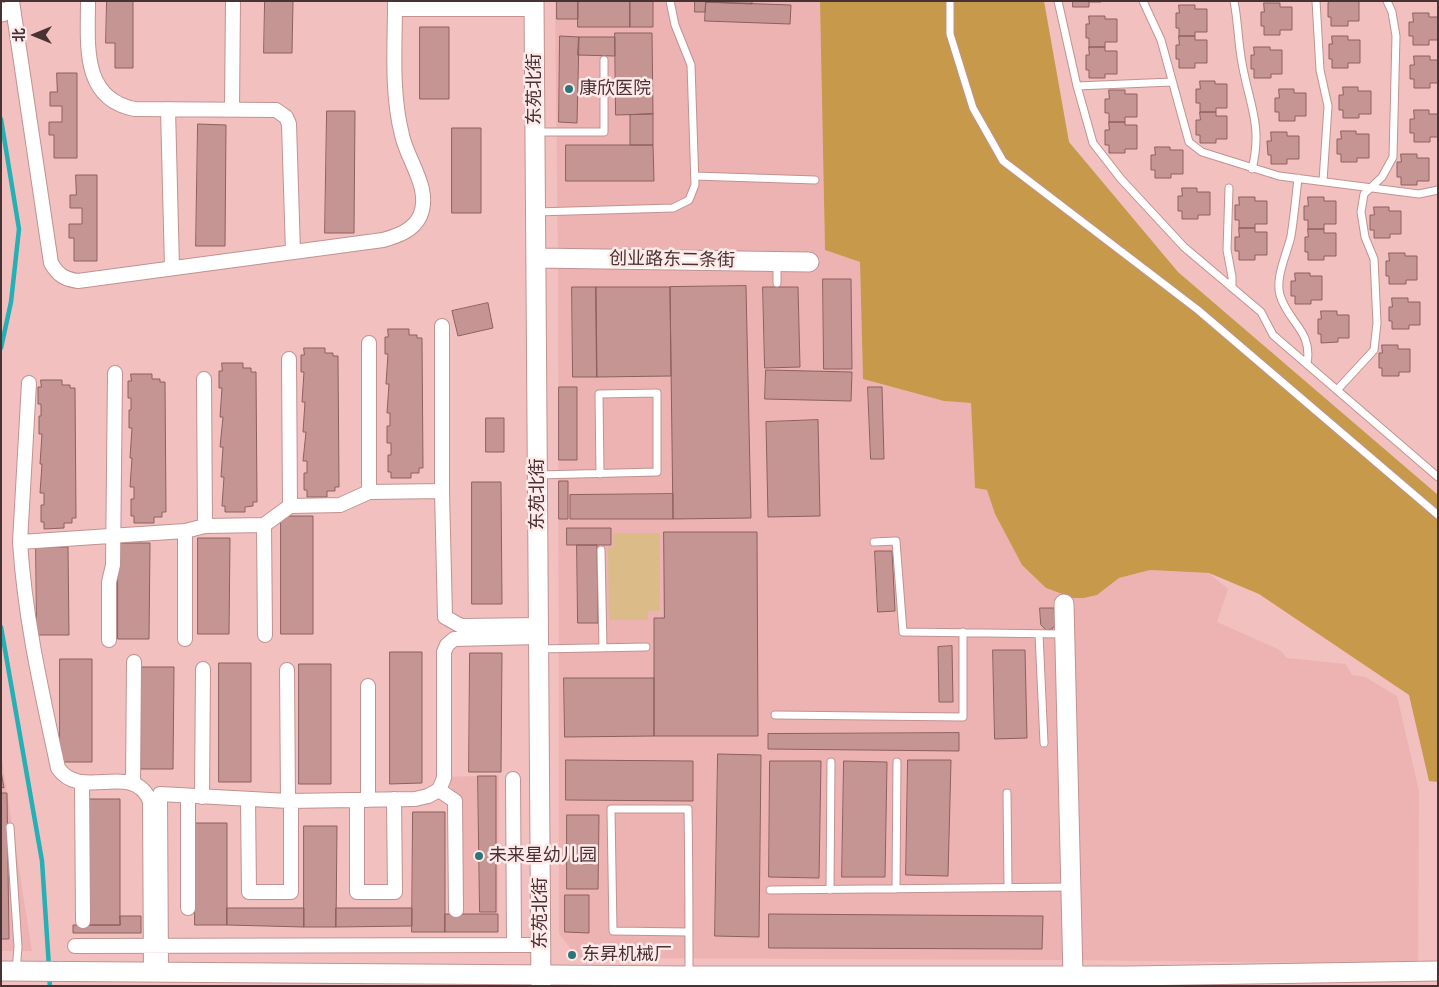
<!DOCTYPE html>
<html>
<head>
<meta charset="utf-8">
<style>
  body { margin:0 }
  #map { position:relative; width:1439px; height:987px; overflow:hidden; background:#f2c0bf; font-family:"Fira Sans","Noto Sans SC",sans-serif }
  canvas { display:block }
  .frame { position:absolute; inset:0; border:2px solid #473333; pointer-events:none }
  .north { position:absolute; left:10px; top:10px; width:50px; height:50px; -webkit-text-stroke:4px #ffe9e9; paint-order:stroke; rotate:270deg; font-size:14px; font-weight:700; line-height:20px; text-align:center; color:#473333 }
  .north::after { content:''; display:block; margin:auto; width:18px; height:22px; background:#473333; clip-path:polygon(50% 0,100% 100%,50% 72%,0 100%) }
</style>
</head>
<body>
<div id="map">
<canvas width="1439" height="987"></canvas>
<div class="frame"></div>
<div class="north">北</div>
</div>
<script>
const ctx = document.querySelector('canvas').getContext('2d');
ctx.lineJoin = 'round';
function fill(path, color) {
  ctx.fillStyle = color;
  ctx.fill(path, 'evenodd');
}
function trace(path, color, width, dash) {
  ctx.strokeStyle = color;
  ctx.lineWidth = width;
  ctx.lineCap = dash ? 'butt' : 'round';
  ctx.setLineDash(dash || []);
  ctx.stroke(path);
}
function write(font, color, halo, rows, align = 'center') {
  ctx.font = font + ' "Fira Sans","Noto Sans SC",sans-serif';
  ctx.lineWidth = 5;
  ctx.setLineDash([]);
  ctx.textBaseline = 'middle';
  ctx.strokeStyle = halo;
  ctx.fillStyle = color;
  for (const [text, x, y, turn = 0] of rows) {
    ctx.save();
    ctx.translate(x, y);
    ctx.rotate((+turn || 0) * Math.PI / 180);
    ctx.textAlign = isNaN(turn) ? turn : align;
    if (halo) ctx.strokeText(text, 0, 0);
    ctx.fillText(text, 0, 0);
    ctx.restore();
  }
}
const built = new Path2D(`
  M555,1H820L825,250L860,262L863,379L944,401L971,403L975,488L987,490L995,514L1022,565L1046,588L1073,598H1084L1097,595L1119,578L1150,570L1209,573L1228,589L1217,622L1280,650L1287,658L1346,664L1352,675L1365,677L1397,696L1419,791L1418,964L1059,960L578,958L559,934L558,269Z
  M1,753L7,793L32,951H1Z
  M499,775L498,914H460L452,794L448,777Z`);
const green = new Path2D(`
  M613,533H660V611H648V620H609L608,547H613Z`);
const forest = new Path2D(`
  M820,1H1044L1069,142L1178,272L1438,495V782L1429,781L1409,695L1259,594L1209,573L1150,570L1119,578L1097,595L1084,598H1073L1046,588L1022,565L995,514L987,490L975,488L971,403L944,401L863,379L860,262L825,250Z`);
const stream = new Path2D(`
  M1,119L19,229L11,302L1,348
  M1,627L42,861L49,967
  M49,977L50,986`);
const building = new Path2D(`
  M107,1H133V68H115V43H106Z
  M265,1H293L292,53H264Z
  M557,1H578V19H557Z
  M578,1H630V27H578Z
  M630,1H653V27H630Z
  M695,1H752V4L706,2L705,12H695Z
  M1073,1H1101V2H1089V7H1073Z
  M1331,1H1359V21H1348V26H1331V17H1328V3Z
  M706,2L791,5L790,24L705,21Z
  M1264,3H1280V7H1292V30H1280V35H1264V26H1261V12H1264Z
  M1179,5H1195V9H1207V32H1195V36H1179V28H1176V13H1179Z
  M1413,13H1429V17H1438V40H1429V45H1413V36H1409V22H1413Z
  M1089,16H1105V19H1117V42H1105V47H1089V38H1086V24H1089Z
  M420,27H449V99H420Z
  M615,33H652L653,114L616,115Z
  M560,36L579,37L577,123L559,122Z
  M1179,36H1195V40H1207V63H1195V68H1179V59H1176V45H1179Z
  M1332,36H1348V40H1360V63H1348V68H1332V59H1329V44H1332Z
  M579,37H615V56L578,55Z
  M1089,47H1105V51H1117V74H1105V78H1089V70H1086V55H1089Z
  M1254,47H1270V50H1282V74H1271V78H1254V69H1251V55H1254Z
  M1414,56H1430V60H1438V83H1430V88H1414V79H1410V65H1414Z
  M57,73H77V158H54V135H49V122H62V106H50V92H57Z
  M1200,81H1215V84H1227V108H1216V112H1200V103H1196V89H1200Z
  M1343,87H1358V91H1371V114H1359V118H1343V110H1339V95H1343Z
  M1279,89H1294V93H1306V116H1295V121H1279V112H1275V98H1279Z
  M1109,90H1125V94H1137V117H1125V122H1109V113H1105V99H1109Z
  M1414,110H1429V114H1438V137H1430V142H1414V133H1410V119H1414Z
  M327,111H355L354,233H325Z
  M1200,112H1216V116H1227V139H1216V143H1200V135H1196V120H1200Z
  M653,114V145H630V115Z
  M1109,122H1125V125H1137V149H1125V153H1109V145H1105V130H1109Z
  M198,124L226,125L225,246H196Z
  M452,128H481V213H452Z
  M1341,131H1356V134H1369V158H1357V162H1341V154H1337V139H1341Z
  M1271,132H1287V136H1299V159H1287V164H1271V155H1268L1267,141H1271Z
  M566,145H653L654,181H566Z
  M1155,147H1170V150H1183V174H1171V178H1155V170H1151V155H1155Z
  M1401,154H1417V158H1429V181H1417V185H1401V177H1397V162H1401Z
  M76,175H97V261H74V238H69V224H82V208H70V195H76Z
  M1182,188H1197V192H1210V215H1198V219H1182V211H1178V196H1182Z
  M1239,197H1255V201H1267V224H1255V228H1239V220H1235V205H1239Z
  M1308,197H1324V201H1336V224H1324V229H1308V220H1304V206H1308Z
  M1374,207H1389V211H1401V234H1390V238H1374V230H1370V215H1374Z
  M1239,228H1255V232H1267V255H1255V260H1239V251H1235V237H1239Z
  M1308,229H1324V233H1336V256H1324V260H1308V252H1305V237H1308Z
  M1389,253H1405V256H1417V280H1406V284H1389V276H1386V261H1389Z
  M1295,273H1310V276H1322V300H1311V304H1295V296H1291V281H1295Z
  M823,279H851L852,369H824Z
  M746,286L751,518L673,519L670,287Z
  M572,287H596L597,377H573Z
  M596,287H670L671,376L597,377Z
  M763,287H798L800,367L765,368Z
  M1392,298H1408V302H1420V325H1409V329H1392V321H1389V307H1392Z
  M488,303L493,328L458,336L452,311Z
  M1321,311H1337V315H1349V338H1338V342L1321,343V334H1318V319H1321Z
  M388,329H409V335H417V338H422L423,468H419V473H411V478H391V472H388V455H391V443H387V426H390V413H387L389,384H386L388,354H385V337H388Z
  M1382,345H1398V349H1410V372H1399V376H1382V368H1379V353H1382Z
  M304,348H325V353H333V356H338L339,487H335V491H327V497H307V490H304V473H307V461H303L306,432H303L305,402H302L304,372H301V355H304Z
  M222,363H243V368H251V372H256L257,502H253V506L245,507V512H225V506H222L224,477H221L223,447H220L223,417H220L222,388H219V371H222Z
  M766,370L852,372L851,401L765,399Z
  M131,374H152V379H160V382H165L166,512H162V517H154V523H134V516H131V499H134V487H130L132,458H130L132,428H129V410H131V398H128V381H131Z
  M41,380H62V385H70V388H75L76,518H72V523H64V528L44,529V522H41V505H44V493H40L42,464H40L42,434H39V416H41V404H38V387H41Z
  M559,387H577V460H559Z
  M868,387H882L884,459H871Z
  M486,418H504V452H486Z
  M818,420L820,516L768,517L766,422Z
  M559,481H568V519H559Z
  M472,482H501L502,604H472Z
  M673,494V519H570V495Z
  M281,516H313V634H281Z
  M567,528H611V545H567Z
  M664,532H757L758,736H654V618H664Z
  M198,538H230L229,634H198Z
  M118,543H150L149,639H118Z
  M577,545H597L598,623H578Z
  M36,547H68L69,635H37Z
  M875,551H892L895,611L878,612Z
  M1040,608H1054L1055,625L1052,629L1046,630L1041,625Z
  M952,646L953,702H939L938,647Z
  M993,650H1025L1027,738L995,739Z
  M390,652H422V783L390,784Z
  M470,653H502L501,772H469Z
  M60,659H92V762H60Z
  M219,663H251V782H219Z
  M299,664H331V784H299Z
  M141,667H174L173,769H141Z
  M564,678H654V736L565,737Z
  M959,733V751L768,749V734Z
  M718,754L761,755L759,937L715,936Z
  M566,760L693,761V801L566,800Z
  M908,760H951L948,876L906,875Z
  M770,761H821L819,878L769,877Z
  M844,761L887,762L885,877H842Z
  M1,771L4,788L1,787Z
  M478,776H496V912H480Z
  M1,793H7L9,939H1Z
  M88,799H120V925H88Z
  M413,812H445V932H412Z
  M567,815H599L598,889H567Z
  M195,823H227V925H195Z
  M304,826H337L336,927H304Z
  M565,895H589V933L565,932Z
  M227,908H304V927L227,925Z
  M336,908H412V926L336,927Z
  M445,914H498V932H445Z
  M769,914L1043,916L1042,949L769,948Z
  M120,916H141V933H73V925H120Z`);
const lane = new Path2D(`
  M950,1V34L973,108L1003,161L1198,310L1438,515
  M1058,1L1077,86L1093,143L1121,179L1184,247L1261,312L1273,335L1438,477
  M1143,1L1161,40L1189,142L1202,152L1279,176L1419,194L1438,190
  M1234,1C1238,21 1238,42 1242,63C1249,104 1263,125 1252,169
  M1316,1L1320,70L1328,106L1323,181
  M1077,86L1172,82
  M536,132H604V60
  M695,176L815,180
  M1298,178C1296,197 1294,217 1291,236C1287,254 1275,277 1280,295C1288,323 1313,330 1307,364
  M1229,188L1227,250L1232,277V287
  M536,212L673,208L689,200L695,185L691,65L675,25L670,1
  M777,262V283
  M1337,390L1374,350L1377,323L1374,259L1365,237L1361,212L1364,194L1382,177L1393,157L1396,36L1392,12L1387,1
  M538,475L657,472V393L599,394L600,474
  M874,542L896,541L903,632L1064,634
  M601,550L603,648
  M1039,634L1044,743
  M539,649L646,647
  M775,715L963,717V632
  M1007,793L1008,887
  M10,827L18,947L16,971
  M896,889L897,762
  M770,890L1070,887
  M830,890L831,762
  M689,932L613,931L611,809H688C689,864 689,920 689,976`);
const street = new Path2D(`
  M12,1L51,263C58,275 64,279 78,281L383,240C397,236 413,231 420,216C432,189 407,160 402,135C391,92 395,46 395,1
  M88,1C88,44 81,99 135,109L276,110L286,117L289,124L293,252
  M395,9H534
  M168,109L172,268
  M232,109L233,1
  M369,343V492
  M289,359L290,506
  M204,379L205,526
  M442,491V326
  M264,525L265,635
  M185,531V639
  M20,542L29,383
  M109,640V582L113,565L115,373
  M287,670L288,801
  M368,686V800
  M82,782L83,921
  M133,783L134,662
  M439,790L455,801L456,910
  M188,796V908
  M202,797L203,669
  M248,799L249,892H291V801
  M357,800V892H395L394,799
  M514,945H541
  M75,946L514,945L513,779
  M151,973L150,801C133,760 81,802 58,768C42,693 25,620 20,542L185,531L205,526L264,525L290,506L340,505L369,492L442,491L445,617L461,626L538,625
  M161,973L160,794L288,801L415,799L428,796L439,790L444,778V652L447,645L454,639L539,637`);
const secondary = new Path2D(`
  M534,1L541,986
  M1,12H2
  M536,258L809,262
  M1064,604L1073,976
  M1,971L689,976H1130L1438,971`);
const markers = [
  [569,89,5,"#2c7679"],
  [479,856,5,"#2c7679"],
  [572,955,5,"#2c7679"]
];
const streetNames = [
  ["东苑北街",535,89,-90],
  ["创业路东二条街",672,260,1],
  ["东苑北街",538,494,-90],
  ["东苑北街",541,913,-90]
];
const poiNames = [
  ["康欣医院",579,89],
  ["未来星幼儿园",489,856],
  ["东昇机械厂",582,955]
];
fill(built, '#edb3b2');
fill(green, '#dbbc89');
fill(forest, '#c6994b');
trace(stream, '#25b0b6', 4.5);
fill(building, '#c59594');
trace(building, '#8c605f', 1);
trace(lane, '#c19291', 9);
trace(street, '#c19291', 16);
trace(secondary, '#c19291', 21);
trace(lane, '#fff', 7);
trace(street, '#fff', 14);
trace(secondary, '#fff', 19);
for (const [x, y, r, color] of markers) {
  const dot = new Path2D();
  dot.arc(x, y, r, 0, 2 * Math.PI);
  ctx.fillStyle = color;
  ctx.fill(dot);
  trace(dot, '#ffe9e9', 2);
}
write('18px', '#473333', '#ffe9e9', streetNames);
write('18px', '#473333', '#ffe9e9', poiNames, 'left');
</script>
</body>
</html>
